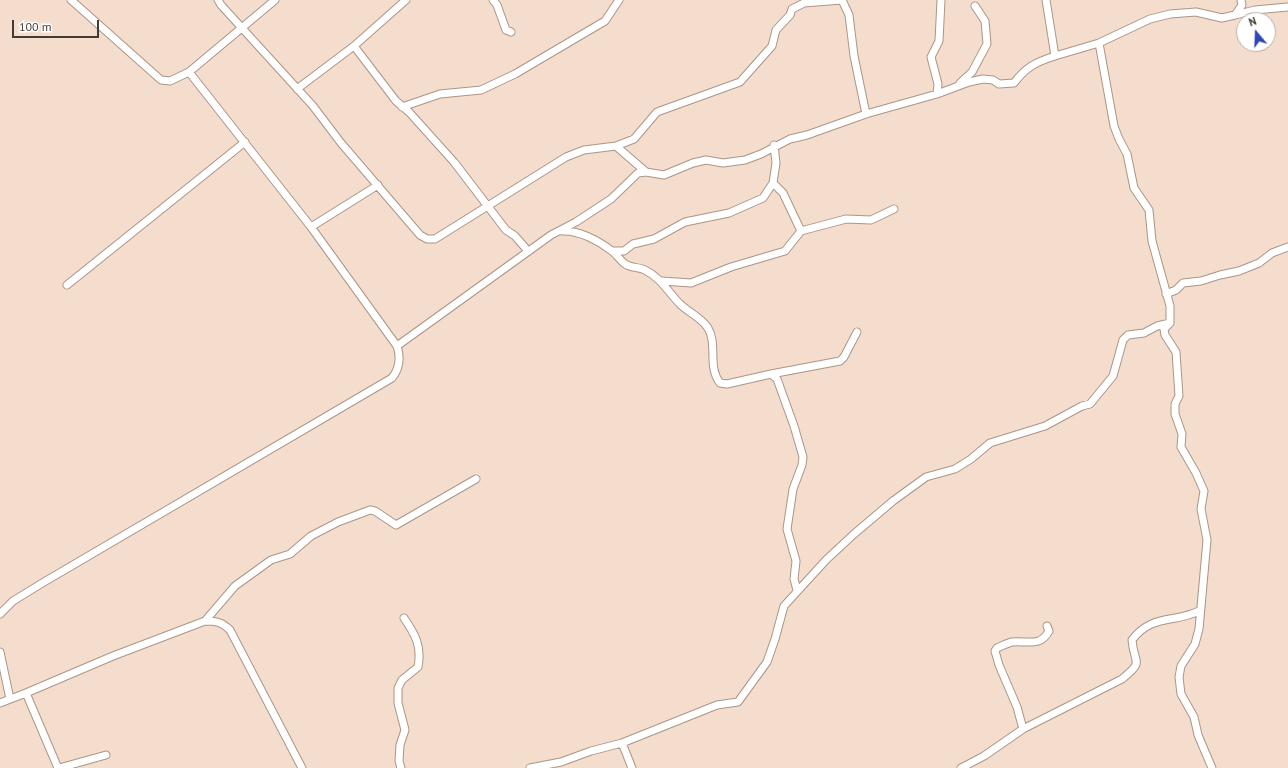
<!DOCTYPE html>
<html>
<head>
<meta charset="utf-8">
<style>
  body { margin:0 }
  #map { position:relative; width:1288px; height:768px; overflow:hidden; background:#f5ddcd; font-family:"PT Sans",sans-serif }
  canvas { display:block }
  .north { position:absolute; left:1236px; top:12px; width:40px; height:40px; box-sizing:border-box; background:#fff; border:1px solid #b4b0ad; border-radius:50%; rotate:341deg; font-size:11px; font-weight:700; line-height:16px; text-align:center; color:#433a33 }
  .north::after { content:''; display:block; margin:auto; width:14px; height:18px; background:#2f46b7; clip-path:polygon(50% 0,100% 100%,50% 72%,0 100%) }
  .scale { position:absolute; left:12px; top:20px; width:87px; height:18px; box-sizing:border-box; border:2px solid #433a33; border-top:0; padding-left:5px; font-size:12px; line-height:14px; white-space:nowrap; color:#433a33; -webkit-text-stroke:3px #fff; paint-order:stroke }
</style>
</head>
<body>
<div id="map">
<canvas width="1288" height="768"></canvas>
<div class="north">N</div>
<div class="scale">100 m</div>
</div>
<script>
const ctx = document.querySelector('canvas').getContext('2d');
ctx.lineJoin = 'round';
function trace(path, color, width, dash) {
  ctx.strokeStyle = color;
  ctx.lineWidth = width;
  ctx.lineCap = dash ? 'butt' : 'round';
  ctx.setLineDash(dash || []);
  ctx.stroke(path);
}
const minor = new Path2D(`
  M71,0L161,80L170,81L189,72L275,0
  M218,0L221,5L313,106L341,143L420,235L427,239H435L566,157L584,150L616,146L646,172
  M493,0L497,5L506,30L511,32
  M1235,15L1255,10L1288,7
  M1099,43L1114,126L1119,139L1127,154L1134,188L1149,210L1152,241L1170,306V323L1164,329L1165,335L1176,352L1179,396L1175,404V414L1182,434L1181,447L1196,473L1204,491L1201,509L1207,540L1199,629L1195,644L1181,666L1179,677L1181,694L1194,717L1198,735L1212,768
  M354,46L396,101L409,112L454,162L506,230L515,236L528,251
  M1055,56L1099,43L1150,19L1170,14L1196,12L1222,18L1235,15L1242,5L1241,0
  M189,72L311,227L397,346
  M960,83L972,72L987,44L985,21L975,6
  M297,89L354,46L406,0
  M937,94L938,84L931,57L939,41L941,0
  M402,107L440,94L481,90L515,74L605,21L619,0
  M616,146L634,139L657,112L740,82L772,46L776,30L790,15L792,9L804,3L842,0L849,15L854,56L866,114
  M773,183L783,193L801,231
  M311,227L378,185
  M562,231C579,230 599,241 612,251C617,255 620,260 625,264C631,268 639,267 645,270C661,278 668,292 680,304C689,313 701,317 708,328C718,345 707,366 720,383L727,384L771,374L777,379L794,426L803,457L802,465L793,489L787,529L796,561L794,579L797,590
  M612,251H624L633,244L654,239L685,222L729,213L763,198L773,183L776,163L774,145
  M662,281L691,283L731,267L785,251L801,231L846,219L871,220L894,209
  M67,285L245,142
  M1166,294L1176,290L1183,283L1201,281L1220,275L1239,271L1259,263L1272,253L1288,247
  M771,374L840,361L844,357L857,332
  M0,614L13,601L44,582L392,378C400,368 401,358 397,346L551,235L576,222L611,199L638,173L646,172L664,175L693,163L706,160L723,163L745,160L761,154L790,139L807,135L866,114L937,94L969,82L983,79L993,80L999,84L1014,83C1026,67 1036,62 1055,56L1046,0
  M205,621L235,586L271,560L290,554L311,536L338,522L370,510L375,511L396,525L476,479
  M0,652L10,699
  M26,693L58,768
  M0,703L26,693L113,656L205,621C216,621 222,622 230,630L302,768
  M1023,729L1017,707L999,665L995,651L997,648C1002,646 1007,643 1012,642C1026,640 1040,648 1049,631L1047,626
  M622,743L632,768
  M59,768L106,755
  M401,768L399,761L400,745L405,730L398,703V688L402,680L418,667C422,646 415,634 404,618
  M530,768L561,762L591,751L622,743L717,705L738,702L767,662L775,639L784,606L826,560L854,534L893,501L926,477L955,469L971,459L990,443L1045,426L1082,406L1090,404L1113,376L1123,340L1128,335L1144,333L1157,326L1170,323
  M961,768L984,756L1023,729L1122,679C1145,660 1134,665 1132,640C1151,614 1175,623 1199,611`);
trace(minor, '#ab9586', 9);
trace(minor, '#fff', 7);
</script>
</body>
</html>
